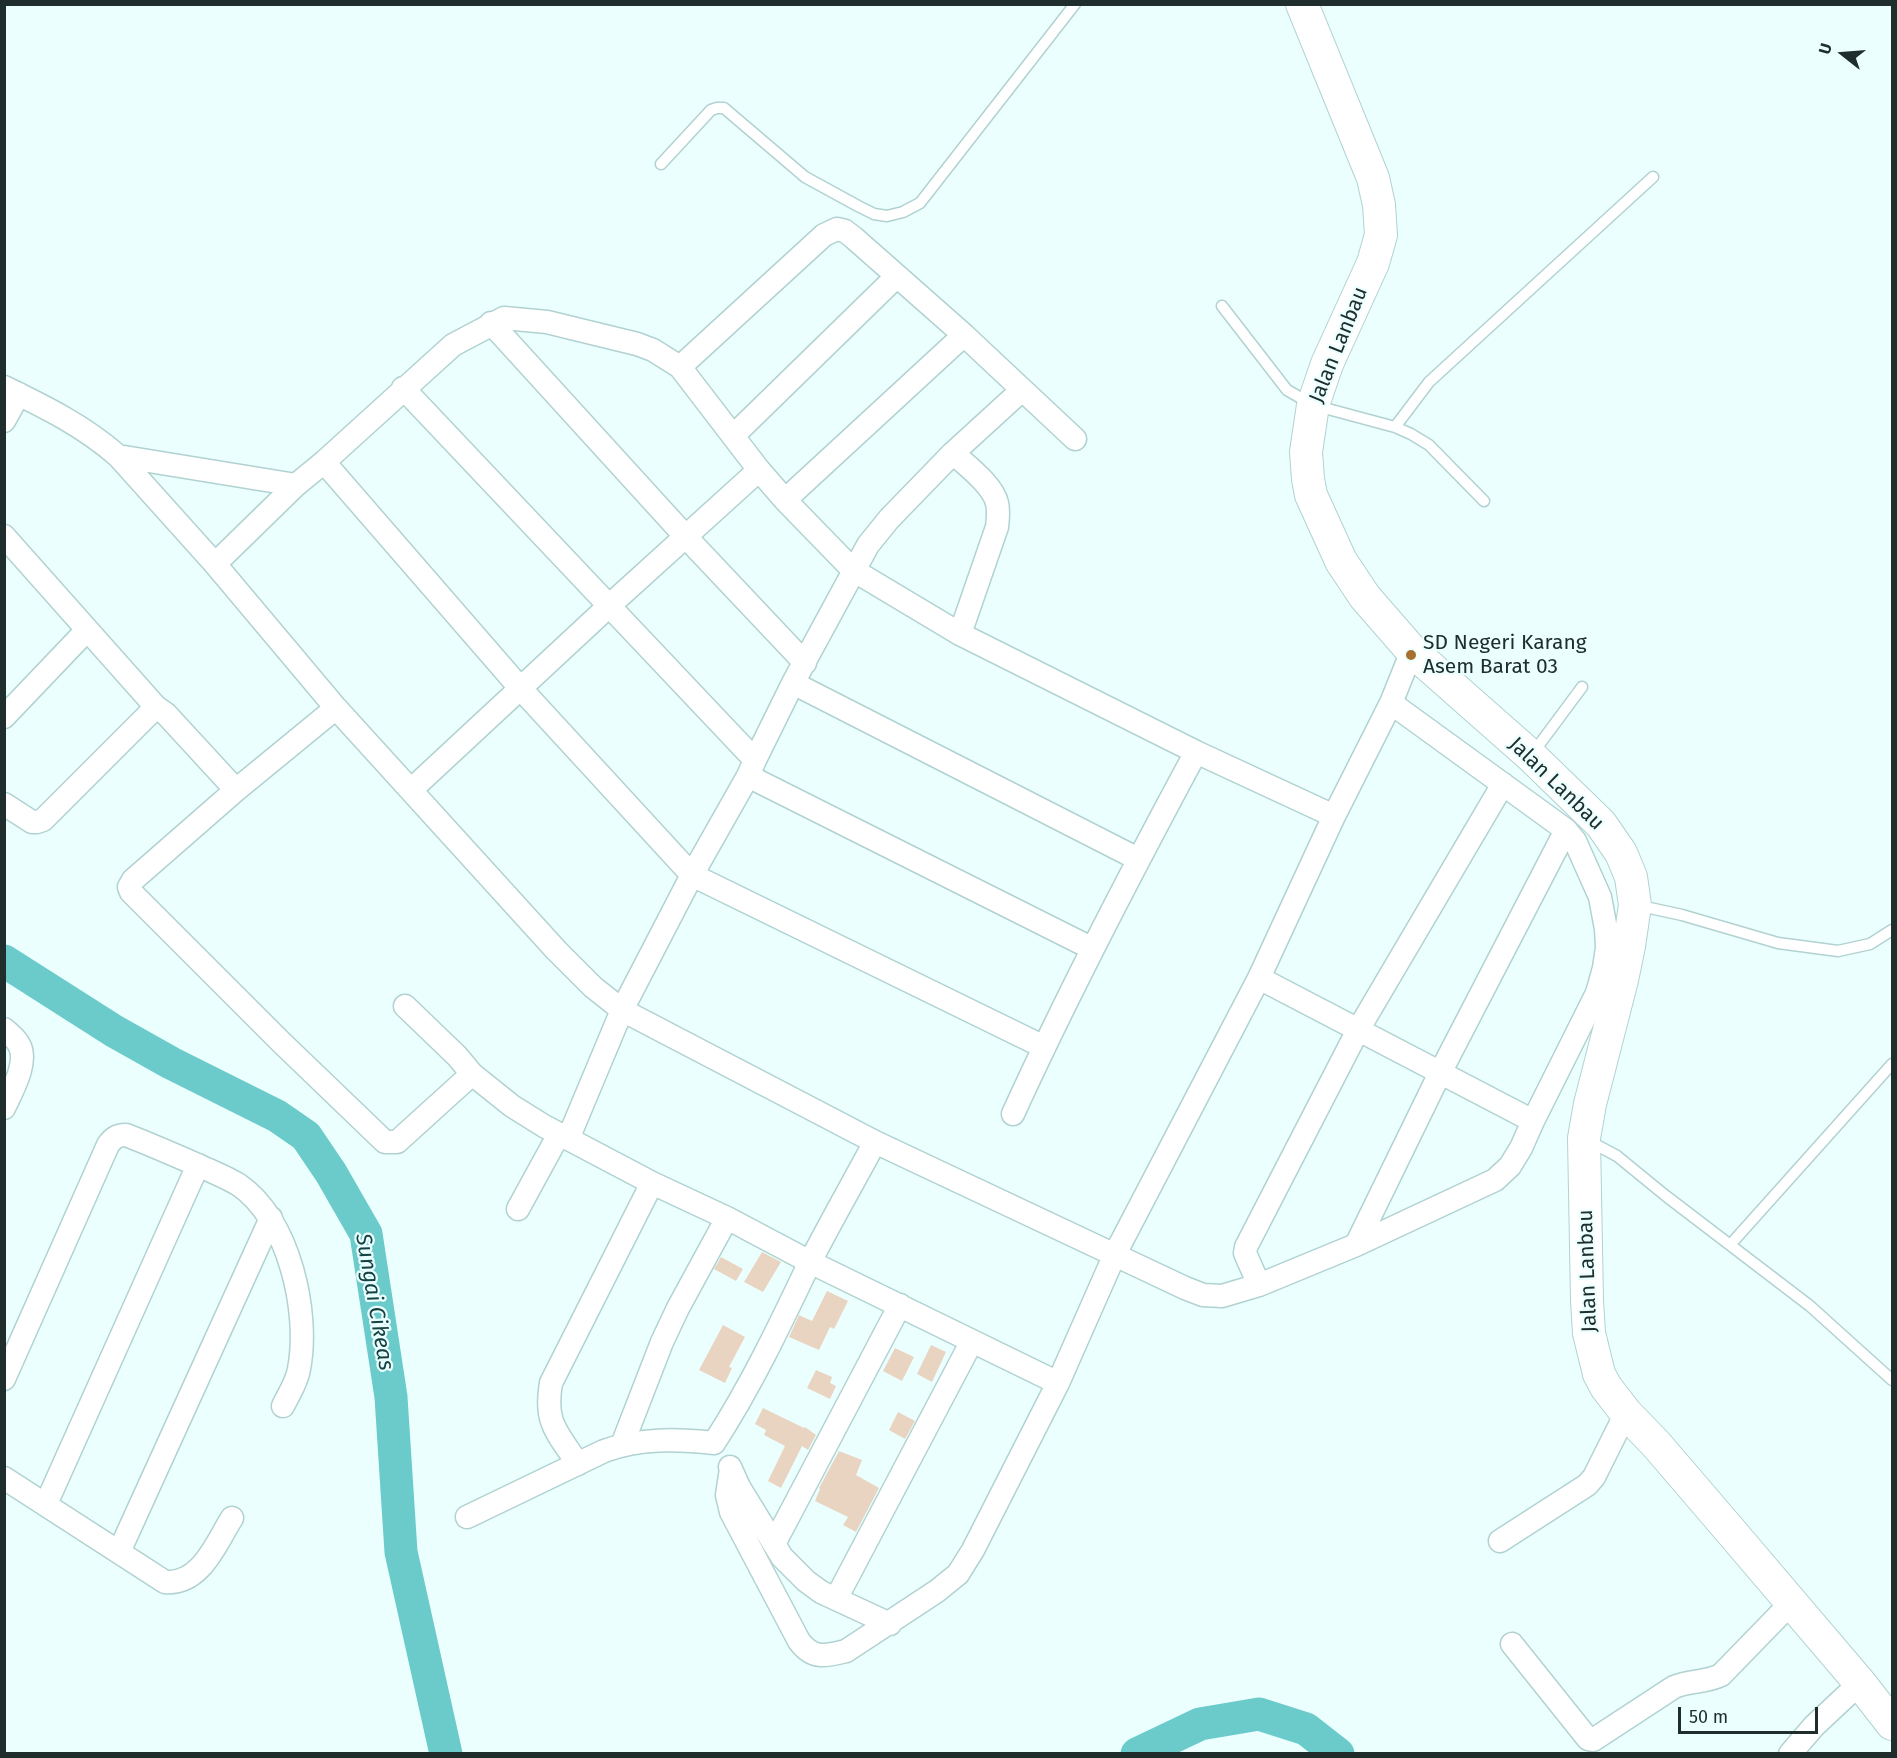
<!DOCTYPE html>
<html>
<head>
<meta charset="utf-8">
<style>
  body { margin:0 }
  #map { position:relative; width:1897px; height:1758px; overflow:hidden; background:#ebffff; font-family:"Fira Sans",sans-serif }
  canvas { display:block }
  .frame { position:absolute; inset:0; border:6px solid #202d2d; pointer-events:none }
  .north { position:absolute; left:1813px; top:24px; width:60px; height:60px; -webkit-text-stroke:4px #ebffff; paint-order:stroke; rotate:287deg; font-size:16px; font-weight:700; line-height:24px; text-align:center; color:#202d2d }
  .north::after { content:''; display:block; margin:auto; width:21px; height:27px; background:#202d2d; clip-path:polygon(50% 0,100% 100%,50% 72%,0 100%) }
  .scale { position:absolute; left:1678px; top:1707px; width:140px; height:27px; box-sizing:border-box; border:3px solid #202d2d; border-top:0; padding-left:8px; font-size:18px; line-height:21px; white-space:nowrap; color:#202d2d; -webkit-text-stroke:4px #ebffff; paint-order:stroke }
</style>
</head>
<body>
<div id="map">
<canvas width="1897" height="1758"></canvas>
<div class="frame"></div>
<div class="north">U</div>
<div class="scale">50 m</div>
</div>
<script>
const ctx = document.querySelector('canvas').getContext('2d');
ctx.lineJoin = 'round';
function trace(path, color, width, dash) {
  ctx.strokeStyle = color;
  ctx.lineWidth = width;
  ctx.lineCap = dash ? 'butt' : 'round';
  ctx.setLineDash(dash || []);
  ctx.stroke(path);
}
function fill(path, color) {
  ctx.fillStyle = color;
  ctx.fill(path, 'evenodd');
}
function write(font, color, halo, rows, align = 'center') {
  ctx.font = font + ' "Fira Sans",sans-serif';
  ctx.lineWidth = 4.5;
  ctx.setLineDash([]);
  ctx.textBaseline = 'middle';
  ctx.strokeStyle = halo;
  ctx.fillStyle = color;
  for (const [text, x, y, turn = 0] of rows) {
    ctx.save();
    ctx.translate(x, y);
    ctx.rotate((+turn || 0) * Math.PI / 180);
    ctx.textAlign = isNaN(turn) ? turn : align;
    if (halo) ctx.strokeText(text, 0, 0);
    ctx.fillText(text, 0, 0);
    ctx.restore();
  }
}
const river = new Path2D(`
  M4,961L114,1031L171,1063L277,1116L306,1136L331,1173L366,1234L391,1397L401,1552L446,1754
  M1137,1754L1200,1724L1259,1714L1306,1729L1338,1754`);
const building = new Path2D(`
  M762,1252L781,1262L763,1292L744,1282Z
  M721,1257L743,1269L736,1281L714,1269Z
  M827,1291L848,1301L834,1329L830,1327L819,1350L789,1337L799,1315L812,1321Z
  M723,1325L745,1337L729,1367L732,1368L725,1383L699,1370Z
  M931,1345L946,1352L932,1382L917,1374Z
  M895,1348L914,1357L902,1381L883,1371Z
  M816,1370L832,1377L830,1383L836,1386L830,1399L807,1388Z
  M763,1408L804,1428L805,1427L816,1435L808,1450L802,1446L781,1488L768,1481L785,1446L764,1435L766,1430L755,1424Z
  M898,1412L915,1421L905,1439L889,1430Z
  M839,1451L862,1460L856,1475L879,1488L856,1532L843,1525L848,1517L815,1501L820,1489L819,1488Z`);
const lane = new Path2D(`
  M661,164L711,110L717,108H724L805,177L858,206L874,214L887,216L903,212L920,203L1075,4
  M1222,306L1287,390L1313,405L1395,427L1411,434L1429,445L1484,501
  M1395,427L1429,382L1653,177
  M1533,753L1582,687
  M1636,905L1682,915L1778,943L1838,951L1870,944L1892,930
  M1589,1141L1617,1156L1666,1196L1810,1306L1892,1380
  M1730,1245L1892,1064`);
const street = new Path2D(`
  M491,323L686,537L805,663
  M680,367L824,235L837,229L845,231L854,238L964,335L1075,439
  M4,387C45,407 84,426 118,456L215,564L336,708L556,950L593,987L622,1010L875,1142L1185,1288L1203,1295L1222,1296L1259,1285L1356,1245L1495,1180L1510,1166L1521,1148L1533,1121L1597,993L1604,968L1607,948L1606,929L1600,897L1575,841L1566,830L1391,703
  M403,388L755,760
  M4,421L19,394
  M733,436L897,276
  M953,453C966,465 993,485 997,503C999,511 998,519 997,527L960,634
  M118,456L296,485
  M324,462L521,689L692,875L1044,1047
  M785,500L964,335
  M4,536L156,707L166,714L236,790
  M215,564L296,485L324,462L453,345L504,318L547,322L637,344L653,350L680,367L759,470L785,500L853,570L960,634L1196,752L1334,816
  M793,683L1138,859
  M336,708L236,790L133,880L129,887L131,892L282,1043L385,1142H397L472,1074
  M4,717L87,630
  M748,776L1093,949
  M411,790L610,605L759,470
  M4,804L32,822H37L43,820L156,707
  M1259,978L1533,1121
  M405,1006L457,1056L472,1074L512,1106L544,1126L652,1183L727,1218L810,1262L1058,1383
  M4,1029C9,1033 15,1038 18,1043C30,1060 12,1091 4,1108
  M1013,1114C1069,991 1132,871 1196,752
  M568,1139L622,1010L692,875L748,776L755,760L793,683L868,545L889,519L953,453L1022,390
  M518,1209L559,1134
  M1356,1245L1440,1073L1566,830
  M1259,1285L1245,1253L1246,1247L1358,1030L1503,784
  M4,1379L108,1145C113,1138 117,1135 126,1135C152,1145 177,1156 202,1167C215,1173 228,1178 239,1185C289,1219 310,1312 299,1369C297,1382 289,1394 283,1406
  M714,1443C751,1386 780,1325 809,1264C830,1223 853,1183 875,1142
  M622,1445L662,1342L678,1308L727,1218
  M578,1464C557,1432 544,1423 551,1383L652,1183
  M730,1467L739,1487L782,1557L806,1581L821,1592L890,1624
  M731,1469L727,1495L731,1512L799,1641C813,1660 826,1656 846,1651L937,1591L958,1574L973,1550L1058,1383L1115,1254L1259,978L1334,816L1391,703L1412,651
  M4,1478L165,1582C201,1585 216,1543 232,1518
  M46,1504L198,1165
  M467,1517L604,1451C640,1438 677,1439 714,1443
  M1500,1541L1587,1485L1594,1477L1626,1413
  M774,1544L900,1305
  M119,1552L271,1218
  M836,1599L972,1341
  M1512,1644L1588,1739L1593,1740L1674,1687C1690,1680 1705,1683 1721,1675L1791,1603
  M1790,1754L1814,1726L1860,1683`);
const secondary = new Path2D(`
  M1302,4L1373,178L1379,205L1381,235L1373,263L1327,364L1313,405L1306,452L1308,479L1311,495L1341,561L1365,597L1412,651L1531,756L1601,824L1621,853L1631,877L1635,905L1629,946L1622,980L1590,1104L1584,1138L1587,1301L1589,1333L1599,1374L1606,1387L1626,1413L1656,1444L1728,1528L1860,1683L1892,1724`);
const markers = [
  [1411,655,6,"#a86f2e"]
];
const streetNames = [
  ["Jalan Lanbau",1339,345,-68],
  ["Jalan Lanbau",1556,784,44],
  ["Jalan Lanbau",1588,1271,-92]
];
const poiNames = [
  ["SD Negeri Karang",1423,643],
  ["Asem Barat 03",1423,667]
];
const waterNames = [
  ["Sungai Cikeas",374,1302,80]
];
trace(river, '#6bcbcb', 33);
fill(building, '#e9d4c1');
trace(lane, '#b1d2d1', 13);
trace(street, '#b1d2d1', 25);
trace(secondary, '#b1d2d1', 34);
trace(lane, '#fff', 10);
trace(street, '#fff', 22);
trace(secondary, '#fff', 32);
for (const [x, y, r, color] of markers) {
  const dot = new Path2D();
  dot.arc(x, y, r, 0, 2 * Math.PI);
  ctx.fillStyle = color;
  ctx.fill(dot);
  trace(dot, '#ebffff', 2);
}
write('21px', '#202d2d', '#ebffff', streetNames);
write('21px', '#202d2d', '#ebffff', poiNames, 'left');
write('italic 22px', '#154242', '#ebffff', waterNames);
</script>
</body>
</html>
